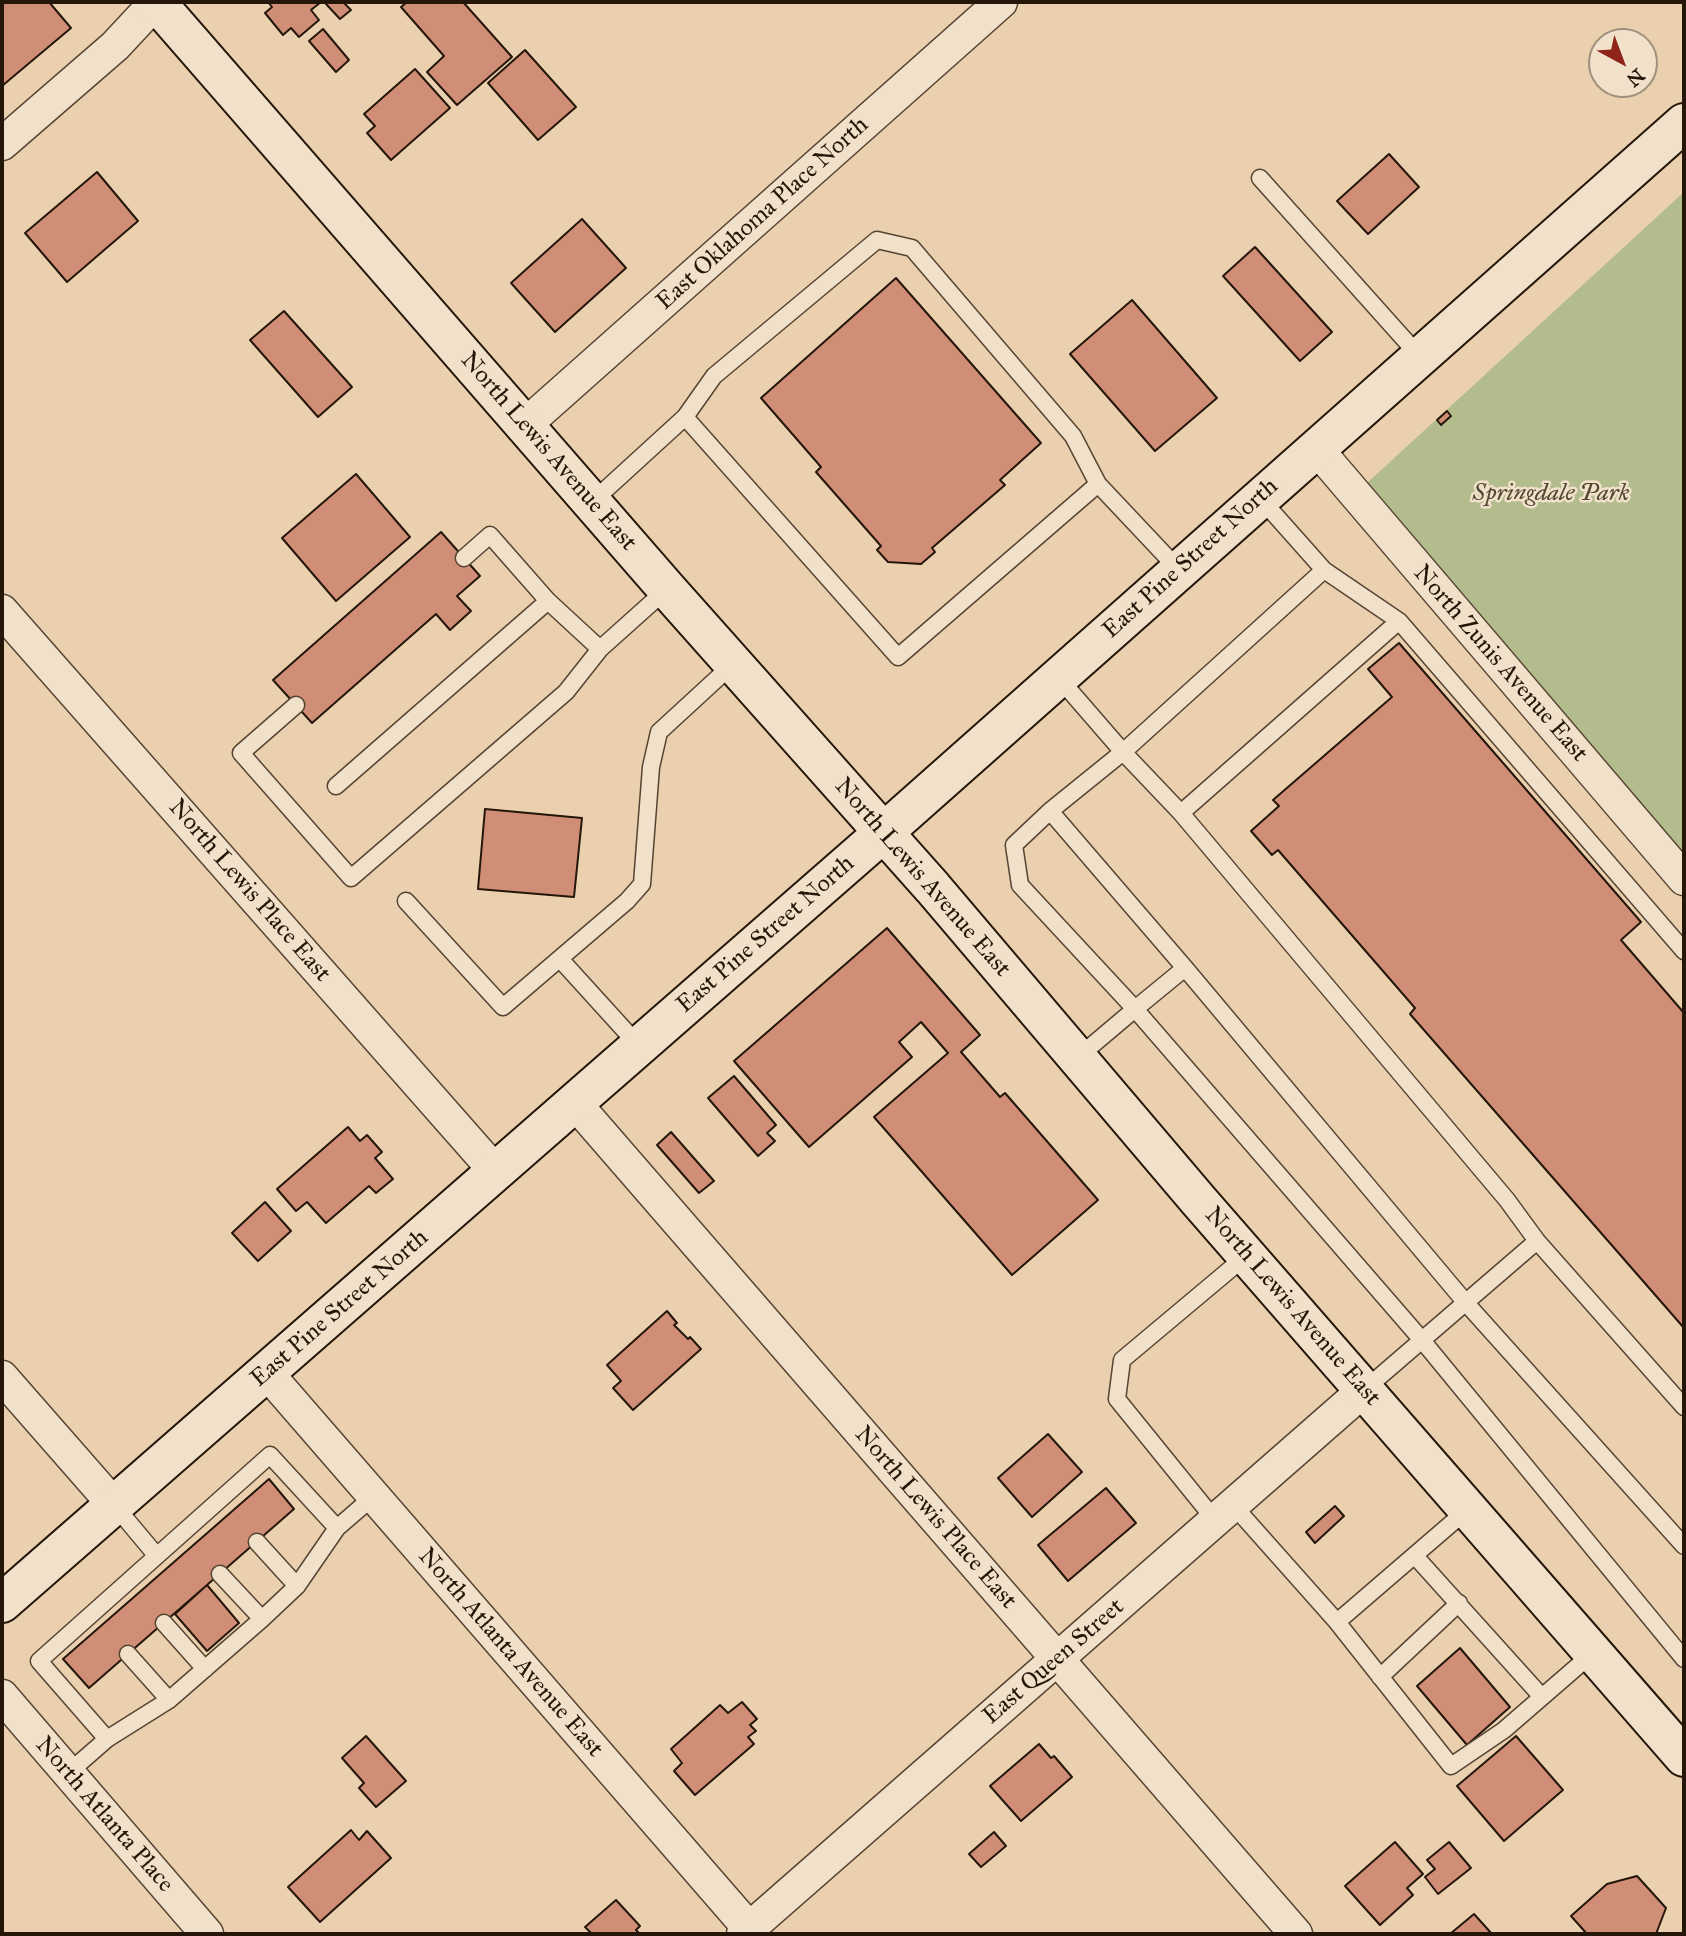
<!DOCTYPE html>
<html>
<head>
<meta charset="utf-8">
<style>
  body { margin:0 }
  #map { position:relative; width:1686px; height:1936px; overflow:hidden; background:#ead0ae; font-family:"IM FELL Great Primer",serif }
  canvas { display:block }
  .frame { position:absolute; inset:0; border:4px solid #241609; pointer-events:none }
  .north { position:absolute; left:1588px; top:28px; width:70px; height:70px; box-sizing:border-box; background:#f1e0ca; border:2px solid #9f8f7d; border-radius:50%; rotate:139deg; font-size:19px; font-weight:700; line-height:28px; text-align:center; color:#241609 }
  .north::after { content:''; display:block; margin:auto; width:24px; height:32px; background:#8f2418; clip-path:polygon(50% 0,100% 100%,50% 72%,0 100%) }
</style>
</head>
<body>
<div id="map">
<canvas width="1686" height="1936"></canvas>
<div class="frame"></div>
<div class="north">N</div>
</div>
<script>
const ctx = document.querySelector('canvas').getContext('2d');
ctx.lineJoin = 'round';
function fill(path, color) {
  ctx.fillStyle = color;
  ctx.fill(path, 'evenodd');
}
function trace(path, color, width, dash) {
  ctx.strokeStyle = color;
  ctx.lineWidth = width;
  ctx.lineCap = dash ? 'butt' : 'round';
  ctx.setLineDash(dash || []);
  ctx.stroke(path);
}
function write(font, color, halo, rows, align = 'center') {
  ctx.font = font + ' "IM FELL Great Primer",serif';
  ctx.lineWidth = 5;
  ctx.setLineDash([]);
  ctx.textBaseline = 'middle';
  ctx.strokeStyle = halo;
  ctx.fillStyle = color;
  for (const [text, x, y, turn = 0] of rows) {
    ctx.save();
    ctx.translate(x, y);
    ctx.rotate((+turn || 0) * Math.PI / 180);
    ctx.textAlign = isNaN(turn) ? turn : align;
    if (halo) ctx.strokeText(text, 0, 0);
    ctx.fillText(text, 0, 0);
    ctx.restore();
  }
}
const green = new Path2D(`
  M1684,192V859L1572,724L1367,483Z`);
const building = new Path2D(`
  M2,2H49L71,28L2,86Z
  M268,2H321L311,10L319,20L299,37L291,28L283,35L265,13L272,7Z
  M329,2H343L351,10L340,19L326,4Z
  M407,2H463L512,57L457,105L427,72L444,56L401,7Z
  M323,29L349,60L336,72L309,41Z
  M525,50L576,107L538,140L488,83Z
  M415,69L450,108L391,160L367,133L375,126L364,114Z
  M1389,154L1419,187L1368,234L1337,201Z
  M97,172L138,221L67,282L25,233Z
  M582,219L626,268L555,332L511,283Z
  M1255,247L1332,332L1300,361L1223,276Z
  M896,278L1041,443L1000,480L1005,485L932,548L935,552L921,564L888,562L877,550L881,546L816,472L821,467L761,398Z
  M1132,300L1217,398L1155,451L1070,354Z
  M284,311L352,387L318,417L250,340Z
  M1447,411L1451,416L1441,425L1437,420Z
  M356,474L410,537L336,601L282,538Z
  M441,532L480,576L457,596L471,611L450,630L436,614L312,723L273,680Z
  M1399,643L1641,922L1621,940L1684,1013V1328L1410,1014L1415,1008L1278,850L1272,855L1251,831L1279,806L1273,800L1392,697L1368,669Z
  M485,809L582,818L574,897L478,889Z
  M887,928L980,1035L961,1052L1000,1097L1005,1093L1098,1200L1012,1275L874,1117L948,1053L921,1022L899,1042L912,1057L809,1147L734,1061Z
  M734,1076L776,1125L767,1133L775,1141L758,1156L708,1098Z
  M348,1127L360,1141L367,1135L382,1152L375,1158L393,1179L376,1193L369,1186L326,1223L307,1202L296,1211L277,1189Z
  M671,1132L714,1181L699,1193L657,1145Z
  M265,1202L291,1231L258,1261L232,1233Z
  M667,1311L677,1323L674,1325L688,1339L690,1337L701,1349L633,1410L613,1388L621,1381L607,1365Z
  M1048,1434L1082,1472L1032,1517L998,1478Z
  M269,1479L294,1509L89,1688L63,1659Z
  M1106,1488L1136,1523L1068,1581L1038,1545Z
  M1335,1506L1344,1516L1315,1543L1306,1532Z
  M207,1585L239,1623L207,1651L175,1614Z
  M1460,1648L1510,1707L1467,1745L1417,1686Z
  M742,1702L757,1719L750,1725L756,1731L748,1737L754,1744L695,1795L674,1771L682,1763L671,1749L720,1705L728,1713Z
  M366,1736L406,1781L376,1807L359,1788L364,1783L342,1758Z
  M1516,1736L1563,1790L1504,1841L1457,1786Z
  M1039,1744L1051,1758L1054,1756L1072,1777L1021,1821L990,1786Z
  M351,1830L359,1840L367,1831L391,1858L320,1922L288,1887Z
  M994,1832L1006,1846L981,1867L969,1854Z
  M1395,1842L1423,1874L1407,1888L1413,1895L1380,1925L1345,1886Z
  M1449,1842L1471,1868L1438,1894L1425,1877L1435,1869L1427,1860Z
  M1637,1876L1666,1908L1656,1934H1587L1571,1916L1607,1884Z
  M616,1900L640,1926L636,1930L640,1934H592L585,1927Z
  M1474,1914L1492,1934H1450Z`);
const lane = new Path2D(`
  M1260,178L1421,358
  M685,417L714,376L877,240L912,248L1073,436L1098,484
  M592,502L685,417L898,657L1098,484L1179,570
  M464,558L490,535L548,601L600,649
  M1399,621L1684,951
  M1058,677L1123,752L1181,813L1507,1200L1537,1241L1684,1407
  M296,705L241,753L351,878L566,692L600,649L667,589
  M336,786L548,601
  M1050,811L1185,968L1466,1303L1684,1546
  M1181,813L1399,621L1324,570L1260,498
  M406,901L503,1007L627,901L642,884L651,767L659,732L733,664
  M560,959L639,1046
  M1185,968L1135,1009L1421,1339L1684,1659
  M1077,1058L1135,1009L1020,885L1014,845L1050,811L1123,752L1324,570
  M1364,1390L1537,1241
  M1233,1505L1337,1622
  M115,1506L156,1555
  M1467,1510L1337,1622L1451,1766L1504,1730L1594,1652
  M1215,1520L1117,1399L1122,1360L1246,1256
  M257,1542L297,1586
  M1415,1556L1542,1697
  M220,1574L262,1619
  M164,1623L205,1669
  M128,1654L169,1700
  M1380,1677L1459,1603
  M107,1739L39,1661L270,1455L337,1528
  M68,1773L107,1739L169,1700L262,1619L297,1586L337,1528L374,1496`);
const street = new Path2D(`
  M2,144L115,46L156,2
  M525,425L1001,2
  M1316,448L1684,879
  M2,611L496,1172
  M574,1102L1296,1934
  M267,1373L754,1934
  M2,1377L115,1506
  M2,1696L207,1934
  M743,1934L1364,1390`);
const secondary = new Path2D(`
  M156,2L667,589L933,888L1199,1201L1684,1757
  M2,1603L883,833L1684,123`);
const streetNames = [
  ["East Oklahoma Place North",763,214,-42],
  ["North Lewis Avenue East",548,452,49],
  ["East Pine Street North",1191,559,-42],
  ["North Zunis Avenue East",1500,664,49],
  ["North Lewis Avenue East",922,878,49],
  ["North Lewis Place East",249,891,49],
  ["East Pine Street North",766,935,-41],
  ["North Lewis Avenue East",1292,1307,49],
  ["East Pine Street North",340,1309,-41],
  ["North Lewis Place East",935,1518,49],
  ["North Atlanta Avenue East",510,1653,49],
  ["East Queen Street",1054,1662,-41],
  ["North Atlanta Place",104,1815,49]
];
const parkNames = [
  ["Springdale Park",1551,494]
];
fill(green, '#b3bc8d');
fill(building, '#d08e76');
trace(building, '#241609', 2);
trace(lane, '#564432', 19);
trace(street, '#564432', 35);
trace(secondary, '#241609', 42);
trace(lane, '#f1e0ca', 16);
trace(street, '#f1e0ca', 32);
trace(secondary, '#f1e0ca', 38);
write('24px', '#241609', '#f1e0ca', streetNames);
write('italic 24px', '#4f4831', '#f1e0ca', parkNames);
</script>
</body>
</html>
